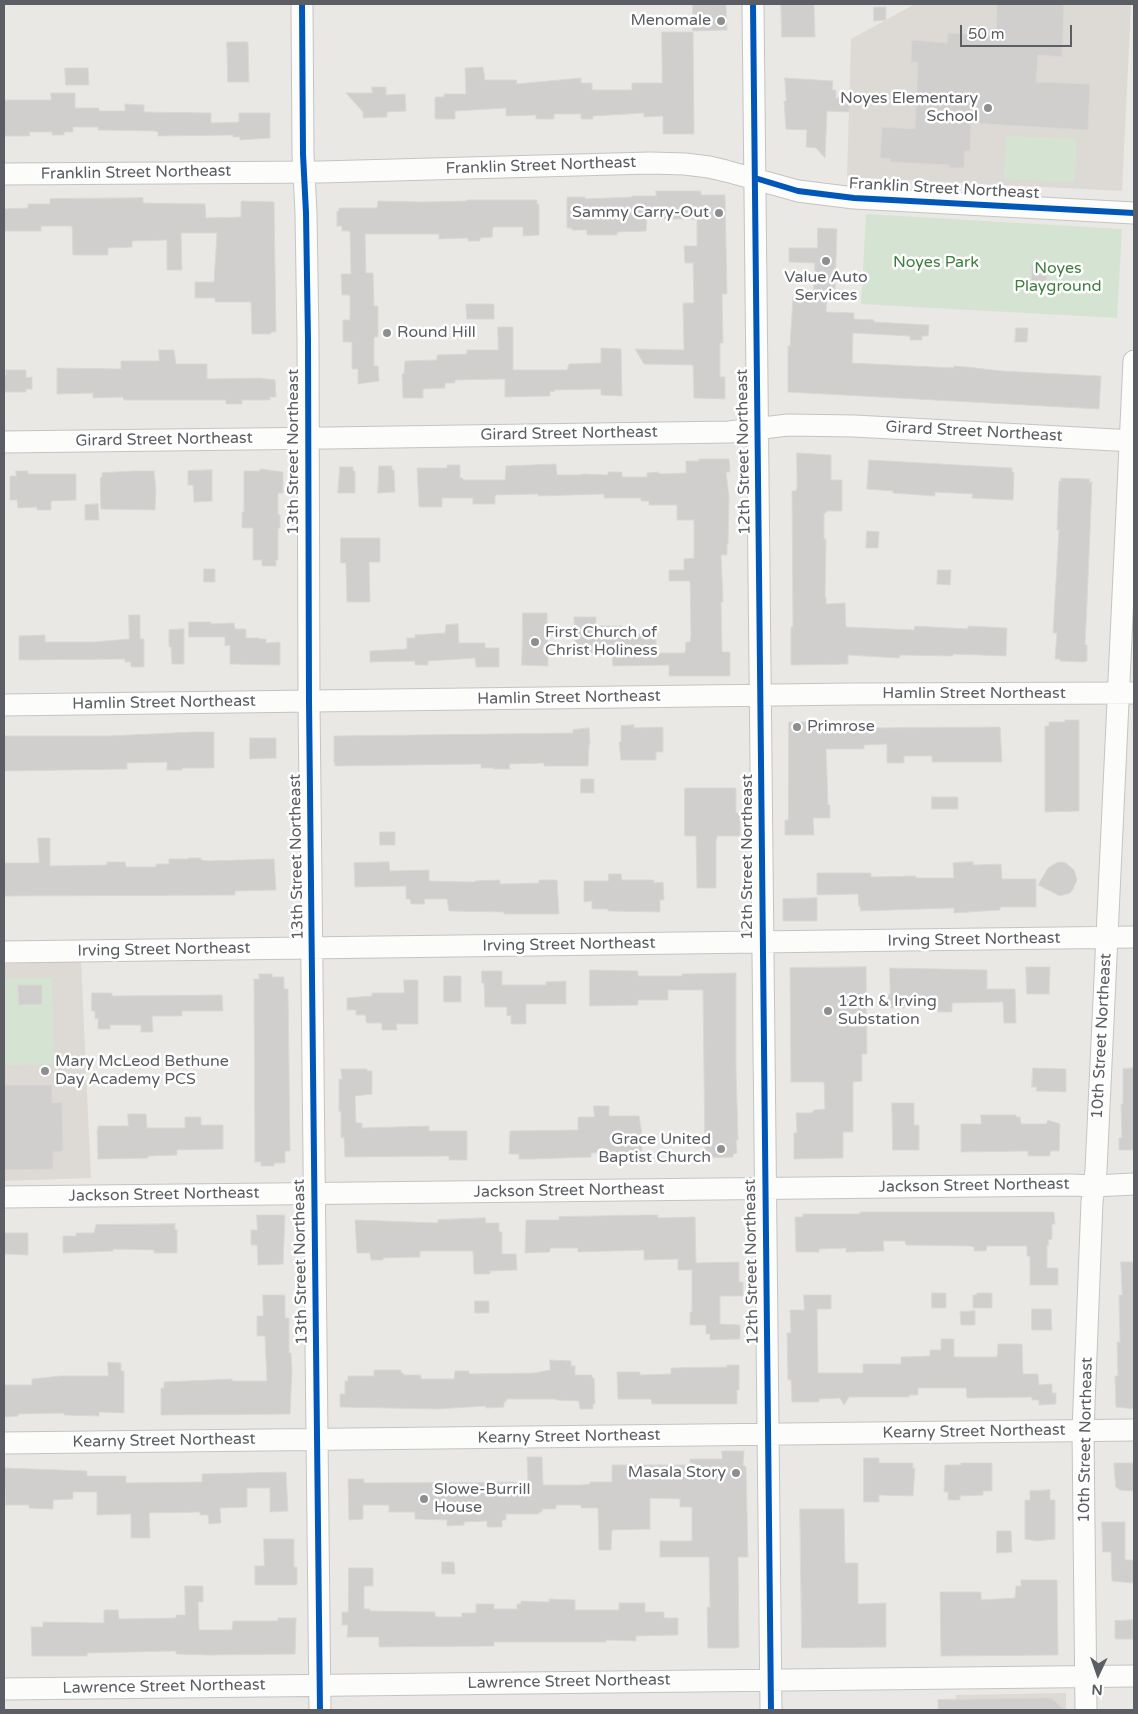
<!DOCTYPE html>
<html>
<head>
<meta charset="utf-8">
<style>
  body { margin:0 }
  #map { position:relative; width:1138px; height:1714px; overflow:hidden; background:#eae8e5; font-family:"Varela Round",sans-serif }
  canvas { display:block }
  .frame { position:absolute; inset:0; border:5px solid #5b5e62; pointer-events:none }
  .north { position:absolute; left:1073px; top:1649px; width:50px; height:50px; -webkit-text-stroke:4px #fff; paint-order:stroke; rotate:183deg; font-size:14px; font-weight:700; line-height:20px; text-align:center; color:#5b5e62 }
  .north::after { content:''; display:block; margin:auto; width:18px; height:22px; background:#5b5e62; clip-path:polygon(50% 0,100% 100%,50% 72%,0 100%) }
  .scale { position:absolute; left:960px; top:25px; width:112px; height:22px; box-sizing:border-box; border:2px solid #5b5e62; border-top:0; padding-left:6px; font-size:15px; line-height:18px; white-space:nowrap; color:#5b5e62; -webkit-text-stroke:4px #fff; paint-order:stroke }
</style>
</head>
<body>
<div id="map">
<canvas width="1138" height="1714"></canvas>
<div class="frame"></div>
<div class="north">N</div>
<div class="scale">50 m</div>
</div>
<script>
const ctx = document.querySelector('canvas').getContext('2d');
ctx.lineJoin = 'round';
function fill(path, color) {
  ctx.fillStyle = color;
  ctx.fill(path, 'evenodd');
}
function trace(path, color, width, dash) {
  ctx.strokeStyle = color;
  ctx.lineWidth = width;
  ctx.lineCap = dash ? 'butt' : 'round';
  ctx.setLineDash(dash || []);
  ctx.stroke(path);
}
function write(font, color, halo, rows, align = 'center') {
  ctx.font = font + ' "Varela Round",sans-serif';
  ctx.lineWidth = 5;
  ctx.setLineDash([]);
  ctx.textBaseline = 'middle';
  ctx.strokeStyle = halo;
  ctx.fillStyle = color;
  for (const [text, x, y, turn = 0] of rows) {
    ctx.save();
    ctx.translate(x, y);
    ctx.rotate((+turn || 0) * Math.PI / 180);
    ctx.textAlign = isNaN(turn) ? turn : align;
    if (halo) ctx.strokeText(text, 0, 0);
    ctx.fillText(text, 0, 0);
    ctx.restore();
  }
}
const education = new Path2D(`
  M915,4H1131L1122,191L847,177L851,39Z
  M81,961L91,1178L4,1181V964Z
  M1066,1693V1710H955L956,1695Z`);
const green = new Path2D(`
  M1006,136L1076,139L1075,182L1004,179Z
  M866,214L1122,229L1117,318L861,304Z
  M52,978L53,1064L4,1065V979Z`);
const building = new Path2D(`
  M693,4H726L727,30L693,31Z
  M781,4H814L815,37H782Z
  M997,4H1064L1062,57L1038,55L1036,82L1090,84L1088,130L971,123L970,151H965L964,168H949V165L890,162L891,159L880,158L882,127L915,129L918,63L911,62L912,40L947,43L948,33L996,36Z
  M874,7H886V20L874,21Z
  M662,32H693L694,134H663V116L644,117V113L593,116V119H581V114H554V119H536V115L506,116V108L455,111V119H435V97H444V94H466L465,68L483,67L485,80H517L516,84L581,78V83H592V90H632V83H662Z
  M227,42H248L249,82H228Z
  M65,68H88L89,85H66Z
  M785,78L833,81L832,90H836V98H850L849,112L827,111L825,158L816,148L806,147L807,130L786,129L784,101H786Z
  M372,87H386V95L405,94L406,111L387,112V117L363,118V112L346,93H372Z
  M51,93H75V108H99V111H125V104L144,105V112L211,113V123L239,122V113H270V138L240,140V137H233V135L158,136V132L156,131L98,130V127H73V132H64V135H52V132H29L30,136H4V100H51Z
  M656,191H701V195H725L727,294H722L723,343H720V377H725V399L694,398L693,365L644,364L635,349L684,350L683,303H694L693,263H685L684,246H697V219H647L646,231L617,232V235H587V230H572V228H567V197H585V199L632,197V196H656Z
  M143,198V203L205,204L206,218L241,217V202L242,201L274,202L276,332H271V334H252L251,302H215V298H195V282H214L217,233H181L182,270H167V240L132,241V247L108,248V255H73L72,226H41V231H4V209L28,208V204H50V199Z
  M467,200H537V204L539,205V235L523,236V227H493L492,237L480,238V241H468V238L439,239V234H365L366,273H373L374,306H378V337H374V366H378L379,381L358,384V369H352V342H343V320H350V295H342L341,274H351L350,231H342V226H337V211H339V208H377L378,201L422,202L467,201Z
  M818,228L837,229L835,289H827L826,312L854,313V319L874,320V322L929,325L928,336H922V340H910V336L853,333L852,363L954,368V366L966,367L1002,371L1101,376L1099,409L788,392V346H790L793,297H813L815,263L789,262V248H817Z
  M1032,266L1047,267L1046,292L1031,291Z
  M466,304H494V319H467Z
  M498,327H513V370H567L569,364L601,363V348L621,349L622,396L601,395V389L554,390V392L550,391V396L505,397V379L455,380V383H445V388L423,389V398H403L402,374H404L405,361L437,360V355L467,354V350H498Z
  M1016,328H1028L1027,342H1015Z
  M159,350H174L176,364H207V379L260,378L275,380L276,397H270V400H242V404H226V400H124L123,397L93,398V393L57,394V368L121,369V361H159Z
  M6,370H26V378L32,377V389H26V392H4V375H6Z
  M797,453L831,455V480H842V511H826V513H824V539H826L825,598L826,597V604L845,603L846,627L914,630L915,626L968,629V626L1007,628L1006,656L953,654V656L900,655L899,658L848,655V664L791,665V627H793L792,491H796L797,488Z
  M699,459H729L730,472H726L729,497L728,544H727V555H721L723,602H721L722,652H730V676H669V665L613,666L612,653H588V650H585V646H575L574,617H596V626H622V632H628V634L655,633L657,653H685L686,642H690L691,635L690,581H669V570H684V559L694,558V520H677V505H649V501H641V498H604V494L538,496V494L496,495L495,496V504H473V498H442V507H419L417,468H447V465H460V478H463V480H505L506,466L556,464L557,475H579L583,474L608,475V472H622V477H647V473L659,472V474L686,473V461H699Z
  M869,460L1012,468V472H1014L1013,500L972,498L973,494L935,492V496L893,493V491L867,489Z
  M379,466H392V470H394L395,492L378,493Z
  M340,467H353V471H355V493H338Z
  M261,469L283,472V493H278V515H280V528H278V560H276V566H262V560H253V528H242V512H244V471H259Z
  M212,470V501L194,502L193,485H188V471Z
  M16,471H28V474H76V500L51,501V510H37V507L18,508L17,500H10V476H16Z
  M134,471H154L156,490L155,510L101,509L100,478L102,477V473Z
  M1061,478L1090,479L1089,482H1092L1087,602L1085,645H1087V661L1083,662L1060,661V659H1055L1057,633H1053L1059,530H1057L1059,481H1061Z
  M98,504L99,520H85V505Z
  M867,531L879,532L878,548H866Z
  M341,538H380V562H369L370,602H347L346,563H341Z
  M204,569H215V582H204Z
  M938,570H951L950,585L937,584Z
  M523,613H547L548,666L522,665Z
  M129,615H140V639H144V667H131V662H125V659L19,660V636L45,635V642H94L129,639Z
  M189,622H211V624L234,623L235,629H246V638H259V639H266V643L280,642V665L230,664V645L225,646V637H189Z
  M458,624L459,643H485V648H499V667H476L475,658L428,661V665H415V661L370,662V651L407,649V638H415V635L445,633L446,625Z
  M184,629V664H172L171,647H169V630Z
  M1065,720H1079V811L1045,812V726H1049V722H1065Z
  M789,722H818V726L866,724V728L1000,727L1002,762H932V756H904V763H887V744L864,745V749H826L828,805H830V818H813L814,835H785V820H788Z
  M634,725V728L662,727L663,729V752H656V760H621L619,742H621V726Z
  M589,728L590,743L589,745L588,766H544V763L509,764L510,769H494V768H481V764L335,766V762L334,763V736L573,733V730Z
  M193,732H214V768H182V770H167V762L127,763V769L4,771V736H109Z
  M250,738H276V758L250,759Z
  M581,779H594V793H581Z
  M685,788H736V813H740V836H717V839H716V888H697L696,836H685Z
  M932,797H958V809H932Z
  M380,832H395V845H380Z
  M38,838H50V866L107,865V862H125L126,867H156V864H169V859H188V858H201V860L208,861L274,859L276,890L235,891V895L5,896V892H4V863H39Z
  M389,862L390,871L429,870V881L475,882V881L500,880V884L539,883V880H557L559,914H504V912L449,911L447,899H424L425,904H411L410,899H406V886L355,887L354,863Z
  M973,862V865L1001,864L1002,879H1036V907H1000V910L954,913V908L860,911L861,907H859L858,894L817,895V873H871V877L916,876V878H954L953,863Z
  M1061,862L1066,863L1074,870L1077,880L1073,889L1070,893L1060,896L1038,885L1048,868L1056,863Z
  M609,874H621L622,880H654V883L663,882L664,900H660V912L608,911V909H592V901L584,902V881H608Z
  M817,898V921H783V899Z
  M866,967L867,1054H862V1081L853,1082V1132H843V1158L794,1159V1133H797L796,1113H812L814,1110L825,1109L824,1082H791L790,968Z
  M1026,967H1050L1049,994H1027Z
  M890,968L987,970V989H1015L1016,1023H1004L1003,1002L952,1003V1012H938V1005L904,1006V1008H890V1004L887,998L890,993Z
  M590,970L638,971V976H682V974L736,973V1069L738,1140H736L737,1153L733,1154V1157L705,1158L703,990H668V1000H638V1005L590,1006Z
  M482,971H502V985H546V982L566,981V1004H526V1024H511V1015L507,1016V1007H485L484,983H482Z
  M259,974H272V977H284V989H288L290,1151H285V1163H274V1166H261V1162H255L254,979H259Z
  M444,976H461V1002H444Z
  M404,980H418V1024H396L397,1030H382V1023H368L366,1022V1015H356V1010H347V998L372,996V993H404Z
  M18,985H42V1004L19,1005Z
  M92,993H112V996L222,995L223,1011H182V1016H152L153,1032H141V1025H110V1029H98V1018L95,1019V1011H92Z
  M1033,1068L1066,1069V1092L1036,1091L1037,1087H1032Z
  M1134,1068V1150H1119V1138H1122L1121,1104H1123V1069Z
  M341,1069H367V1071H372V1094L355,1096L356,1123H362V1128L429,1126V1131H467V1160H449V1156L345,1157L344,1137L341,1138V1111L339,1112V1079H342Z
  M4,1085H52V1103L62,1102L63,1151L53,1152V1169L4,1170Z
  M892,1103H914V1125H919V1150H893Z
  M594,1106H609V1116H639L642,1134V1161H622V1153H591V1157L532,1159H519V1154H509L510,1131L578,1130V1117H594Z
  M128,1114H146L147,1128H185V1117H201V1125H223V1149L177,1150V1155L148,1156V1158L98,1159L97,1130H98V1126H128Z
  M981,1115H1016V1117H1020L1021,1124H1046L1048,1120L1060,1124L1059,1151H1050V1156H1028V1151L961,1152V1124H981Z
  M860,1212H1054L1055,1224H1052V1239L1048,1240L1049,1245H1047V1268H1058V1285H1030V1256H1027V1246H987L986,1251H974V1247L970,1246L906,1245L905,1241H883L884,1251L846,1252V1248L819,1249V1252H796L795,1217H803V1214H860Z
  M257,1215H285L283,1264L258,1265L257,1245H251V1230H257Z
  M643,1215H658V1218L695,1217L696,1263L739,1262V1282H743V1296H720V1324L740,1325V1339L710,1340V1334H706V1325H690V1312H692V1270H678V1259L644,1260V1250L578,1252V1248H550V1252L525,1253L526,1220H559V1217Z
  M485,1218L486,1223H499V1232H502V1254H516L517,1270L490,1271V1274H474L473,1251H420V1257L383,1258V1260H371L370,1253H357L355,1220L438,1223V1220Z
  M175,1224V1230H177V1253H154V1250L113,1249V1251L63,1253V1236H76V1233H94L96,1225Z
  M4,1233H28V1255L4,1254Z
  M1121,1262H1134V1409L1116,1407L1115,1376H1118L1117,1342H1120L1119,1295H1122Z
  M932,1293H946V1308H932Z
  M977,1293H992V1308H973V1295H977Z
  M263,1295H285V1318H289V1353H291L292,1370L290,1414L161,1415V1388H164V1382L232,1379V1381H267L265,1336H257V1316H263Z
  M804,1295H831V1309H817L818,1373H863V1364H901V1357L930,1356V1350H941V1339H954V1357H997L998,1344H1022L1023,1374H1038L1039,1385L1052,1384V1393H1056V1404L1039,1405V1400H1032V1397L967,1398L966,1388H918V1395H909V1397H849L844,1405L840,1398L819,1399V1402H792L791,1380H788L787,1333H791L790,1310H804Z
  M475,1301H489V1313H475Z
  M1032,1309H1051L1052,1330H1032Z
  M975,1311V1325H961L960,1312Z
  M550,1360L571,1361V1366H575V1375H592V1378H594L595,1404H593V1409H580L579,1401L556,1400V1399H506V1402H504V1407L486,1408V1406L437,1409L340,1407V1394H345V1381H348V1376H374V1370H401V1373H403L404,1375H421V1379H454L455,1371H469V1374L534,1373L550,1370Z
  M108,1362L121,1363V1371H124V1413L99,1412V1416L64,1415V1413L18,1414V1416L4,1417V1385H32V1379L60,1376H108Z
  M727,1365H739V1390H737V1404H652L651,1399H618L617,1372H640V1375L671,1374V1368L727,1367Z
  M722,1451H744L743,1465L746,1467L748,1557H738L739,1647L735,1648H708L707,1607H710L709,1557H660V1541H692V1507H680V1499L650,1498V1529L612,1530L611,1550H599L598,1508H581V1505H556V1509H542V1512H539V1514H506V1520H502V1527H487V1521L464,1522V1525L447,1526V1520L415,1519V1512H389V1505H363V1519L349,1520L348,1479H364V1483L528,1482L527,1457H542L543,1485H581L590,1484V1482H612V1465H690V1459H722Z
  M864,1458H879V1463H913V1469L915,1468L913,1496L879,1495V1502H864Z
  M961,1463H992V1491H983V1495L960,1496V1500H948V1492H944L945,1465H961Z
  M1114,1463H1134V1491L1120,1490L1116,1487Z
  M4,1468L87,1471V1476H126V1483L202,1482V1474L286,1472L288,1511L270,1512V1488H247V1507L220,1508L221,1523L209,1524L208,1515H200V1512L149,1513L150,1538H131V1514L97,1515V1492H73V1499L53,1500V1509L29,1508V1505H6Z
  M1050,1490V1500H1055V1539L1037,1541L1025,1539V1500H1030V1491Z
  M800,1509H844L845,1563H858V1604L886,1603V1647L802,1648Z
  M1102,1522H1125V1560H1134V1581L1132,1583L1112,1581L1111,1552H1103Z
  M997,1531H1011L1012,1552L997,1553Z
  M264,1539H294V1567H297V1584L295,1585H255V1566H264Z
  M442,1562H454L455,1574H442Z
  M349,1568H373V1586H364V1609H370V1611L435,1612V1616L437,1617H462V1613H476V1604H494V1609H517V1604H521V1601L549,1602V1599L575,1600V1610H619V1603H645V1612H664V1618H678V1635L636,1636V1641L606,1640V1642H494V1646L379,1647V1637H347L348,1625H342V1612H348Z
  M1021,1580H1057L1058,1655L941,1656L940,1592H981V1600L1015,1598L1016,1586H1021Z
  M185,1586H203V1602H198L199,1630H232L233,1621H278V1618H296L295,1654L206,1655L176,1654V1651L87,1653V1656H32L31,1627H43V1622L104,1623V1610H118L119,1619L176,1618V1615H185Z
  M1133,1620V1639H1115V1621Z
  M1046,1698L1052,1699L1065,1710H938V1700Z`);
const minor = new Path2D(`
  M302,4L303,154L306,213L308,340L309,701L320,1710
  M753,4L771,1710
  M4,174L321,172L650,163L685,164L709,167L726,171L798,191L854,198L1134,213
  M4,442L328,438L729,432L788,425L854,426L1134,441
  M4,705L852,694L1134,693
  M4,952L1134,937
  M4,1197L1071,1185L1094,1186L1134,1184
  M4,1443L1134,1430
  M4,1689L1134,1676
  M1086,1710L1083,1431L1092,1202L1096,1170L1134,361`);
const cycleway = new Path2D(`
  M302,4L303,154L306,213L308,340L309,701L320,1710
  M753,4L771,1710
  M755,178L798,191L854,198L1134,213`);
const markers = [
  [721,21,5,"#8d8e90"],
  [988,108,5,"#8d8e90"],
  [719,213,5,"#8d8e90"],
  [826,261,5,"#8d8e90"],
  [387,333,5,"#8d8e90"],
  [535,642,5,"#8d8e90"],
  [797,727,5,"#8d8e90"],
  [828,1011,5,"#8d8e90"],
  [45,1071,5,"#8d8e90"],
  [721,1149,5,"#8d8e90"],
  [736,1473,5,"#8d8e90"],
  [424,1499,5,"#8d8e90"]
];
const poiNames = [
  ["Menomale",711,21,"right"],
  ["Noyes Elementary",978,99,"right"],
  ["School",978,117,"right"],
  ["Sammy Carry-Out",709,213,"right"],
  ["Value Auto",826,278,"center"],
  ["Services",826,296,"center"],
  ["Round Hill",397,333],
  ["First Church of",545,633],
  ["Christ Holiness",545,651],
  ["Primrose",807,727],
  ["12th & Irving",838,1002],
  ["Substation",838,1020],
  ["Mary McLeod Bethune",55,1062],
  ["Day Academy PCS",55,1080],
  ["Grace United",711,1140,"right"],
  ["Baptist Church",711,1158,"right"],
  ["Masala Story",726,1473,"right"],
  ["Slowe-Burrill",434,1490],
  ["House",434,1508]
];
const streetNames = [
  ["Franklin Street Northeast",541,166,-2],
  ["Franklin Street Northeast",136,173,-1],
  ["Franklin Street Northeast",944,189,3],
  ["Girard Street Northeast",974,432,3],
  ["Girard Street Northeast",569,434,-1],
  ["Girard Street Northeast",164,440,-1],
  ["13th Street Northeast",294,452,-90],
  ["12th Street Northeast",744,452,-91],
  ["Hamlin Street Northeast",974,694],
  ["Hamlin Street Northeast",569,698,-1],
  ["Hamlin Street Northeast",164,703,-1],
  ["13th Street Northeast",297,857,-91],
  ["12th Street Northeast",748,857,-90],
  ["Irving Street Northeast",974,940,-1],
  ["Irving Street Northeast",569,945,-1],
  ["Irving Street Northeast",164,950,-1],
  ["10th Street Northeast",1102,1036,-87],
  ["Jackson Street Northeast",974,1186,-1],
  ["Jackson Street Northeast",569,1191,-1],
  ["Jackson Street Northeast",164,1195,-1],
  ["13th Street Northeast",301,1262,-91],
  ["12th Street Northeast",752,1262,-91],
  ["Kearny Street Northeast",974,1432,-1],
  ["Kearny Street Northeast",569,1437,-1],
  ["10th Street Northeast",1086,1440,-89],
  ["Kearny Street Northeast",164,1441,-1],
  ["Lawrence Street Northeast",569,1682,-1],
  ["Lawrence Street Northeast",164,1687,-1]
];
const parkNames = [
  ["Noyes Park",936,263],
  ["Noyes",1058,269],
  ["Playground",1058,287]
];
fill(education, '#dddad5');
fill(green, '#d5e4d2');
fill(building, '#d1cfce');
trace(building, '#d9d8d4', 1);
trace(minor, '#c4c4c5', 23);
trace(minor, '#fcfcfb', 21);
trace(cycleway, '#0057b8', 6);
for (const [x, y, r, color] of markers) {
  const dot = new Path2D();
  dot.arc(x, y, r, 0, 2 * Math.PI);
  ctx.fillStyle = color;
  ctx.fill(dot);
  trace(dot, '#fff', 2);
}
write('16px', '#5b5e62', '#fff', poiNames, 'left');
write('16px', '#5b5e62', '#fff', streetNames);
write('16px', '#3e7e3e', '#fff', parkNames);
</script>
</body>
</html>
